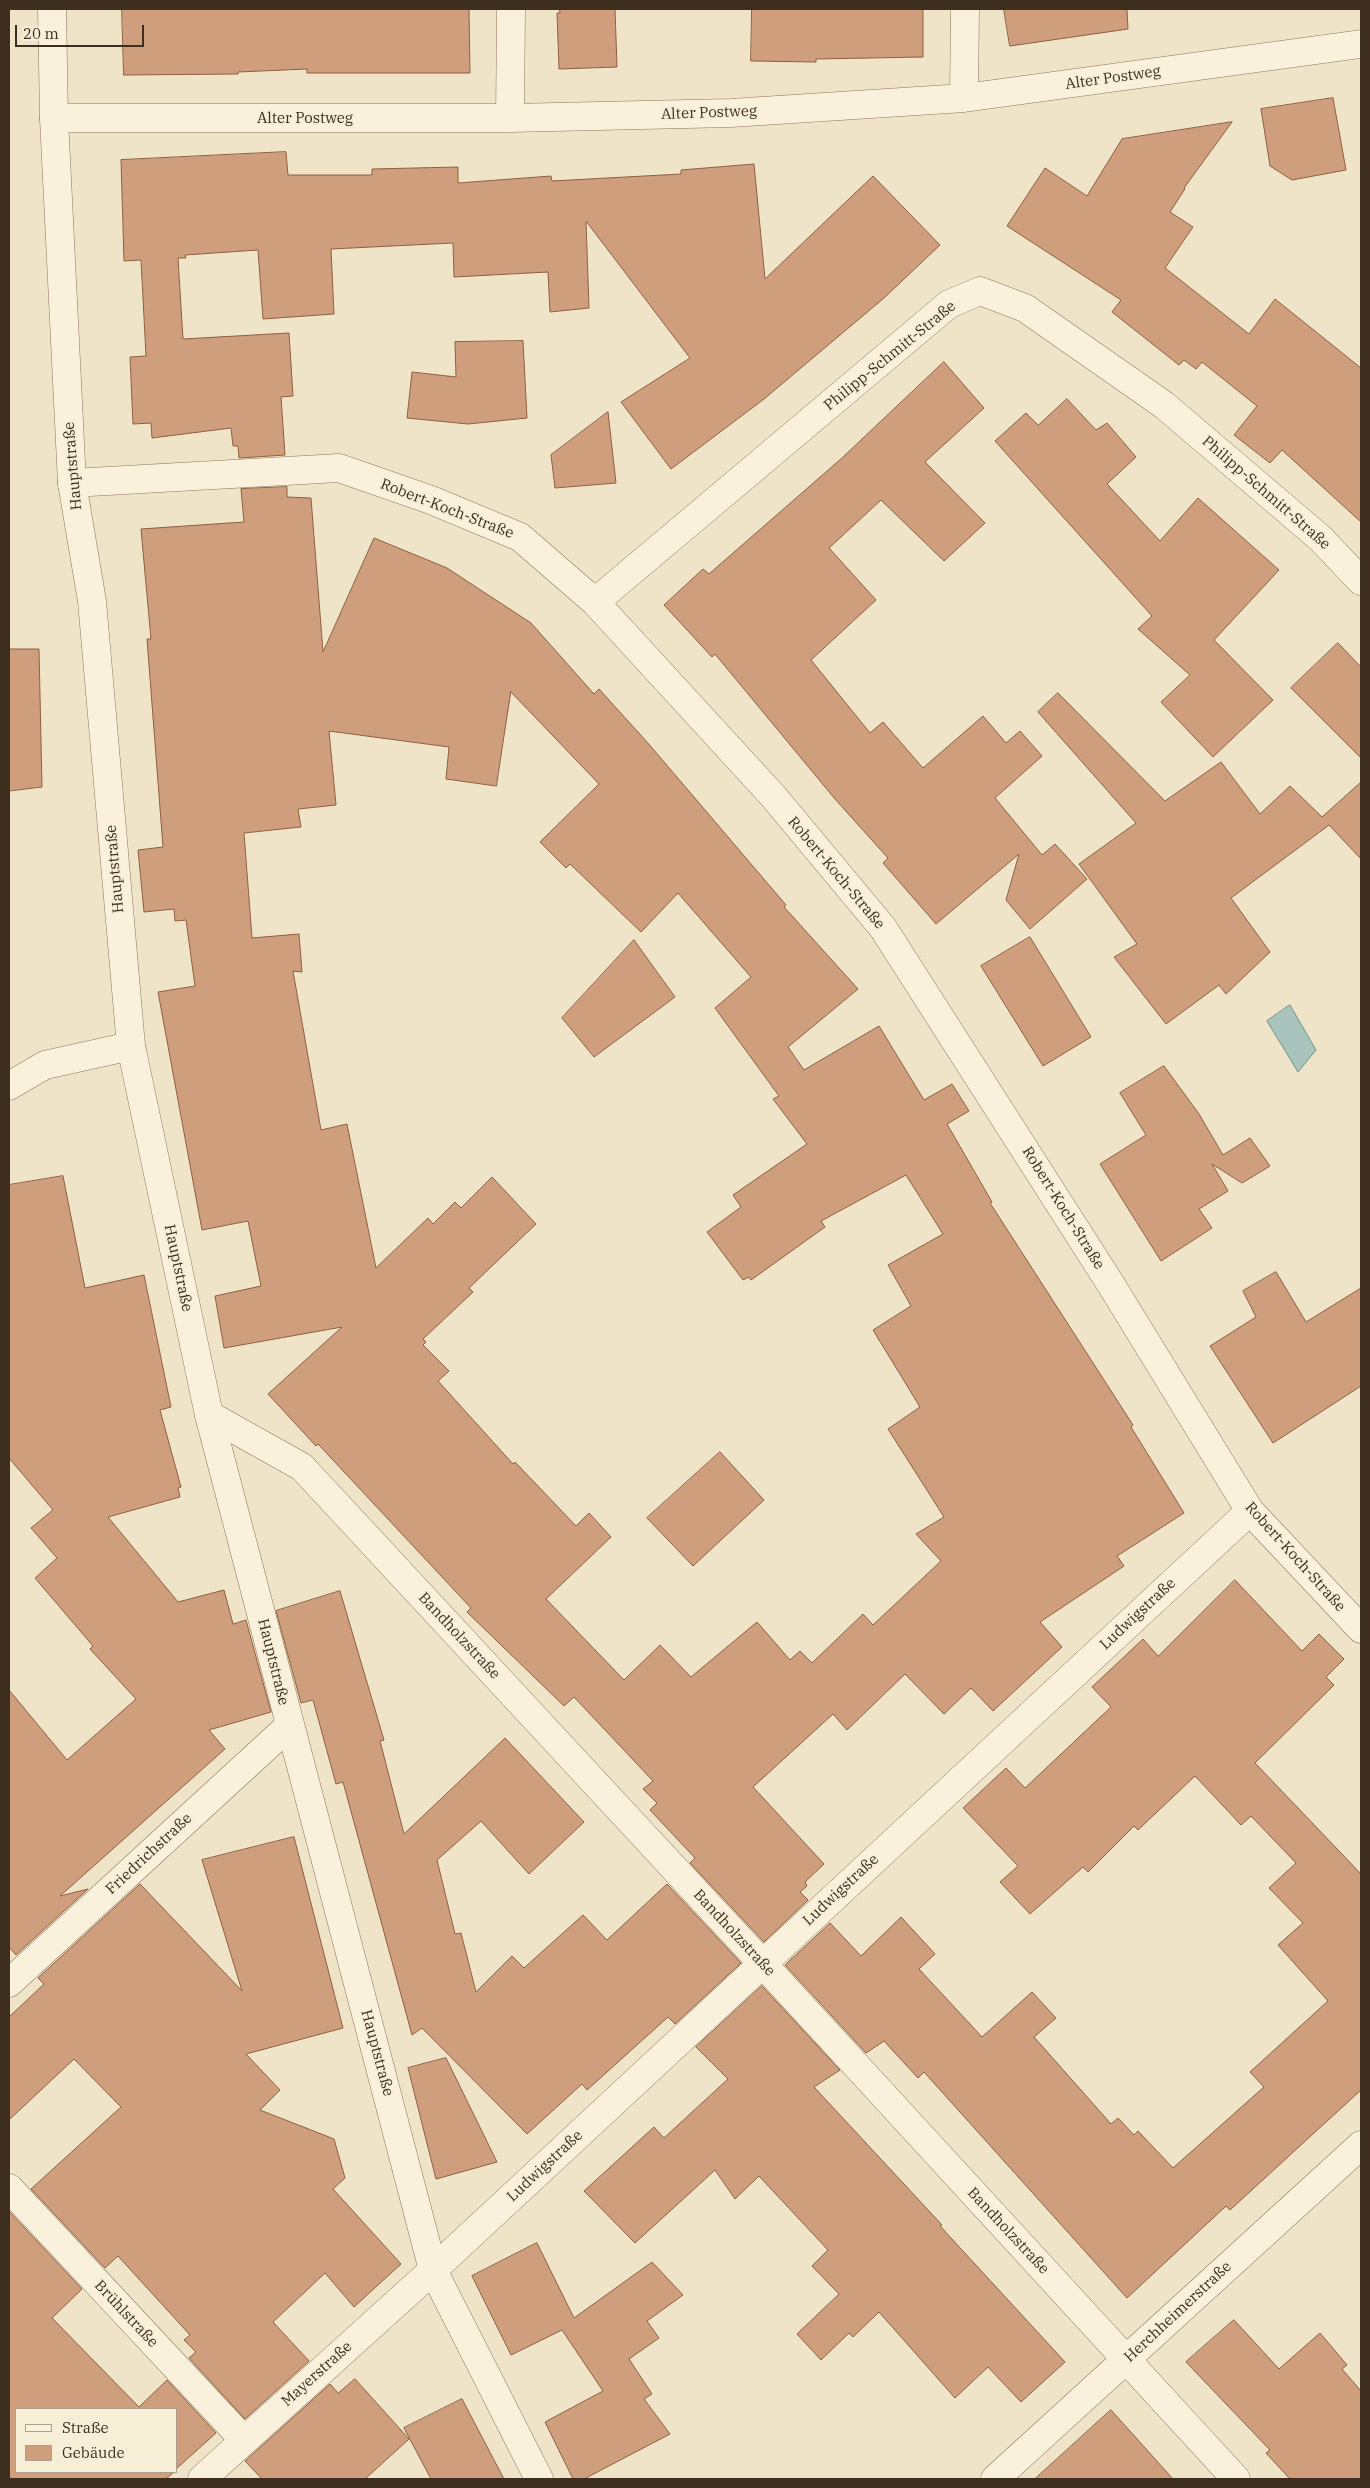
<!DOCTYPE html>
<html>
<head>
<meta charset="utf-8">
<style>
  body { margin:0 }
  #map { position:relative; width:1370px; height:2488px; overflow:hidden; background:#f0e4c8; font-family:"IBM Plex Serif",serif }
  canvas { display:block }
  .frame { position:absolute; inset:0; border:10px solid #3d2e20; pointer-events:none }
  .legend { position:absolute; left:15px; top:2408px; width:162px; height:65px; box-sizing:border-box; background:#f7eed8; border:1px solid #ada18e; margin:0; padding:6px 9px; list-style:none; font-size:15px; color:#3d2e20 }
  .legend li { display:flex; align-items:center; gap:10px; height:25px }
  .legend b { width:25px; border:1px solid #ada18e }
  .scale { position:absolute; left:15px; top:25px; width:129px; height:22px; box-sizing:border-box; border:2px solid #3d2e20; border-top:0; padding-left:6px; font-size:15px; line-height:18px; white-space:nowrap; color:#3d2e20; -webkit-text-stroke:4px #f7eed8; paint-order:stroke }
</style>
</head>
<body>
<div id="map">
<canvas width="1370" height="2488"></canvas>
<div class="frame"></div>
<ul class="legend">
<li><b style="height:6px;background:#faf1dc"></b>Straße</li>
<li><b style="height:14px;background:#cf9f7d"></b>Gebäude</li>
</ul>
<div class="scale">20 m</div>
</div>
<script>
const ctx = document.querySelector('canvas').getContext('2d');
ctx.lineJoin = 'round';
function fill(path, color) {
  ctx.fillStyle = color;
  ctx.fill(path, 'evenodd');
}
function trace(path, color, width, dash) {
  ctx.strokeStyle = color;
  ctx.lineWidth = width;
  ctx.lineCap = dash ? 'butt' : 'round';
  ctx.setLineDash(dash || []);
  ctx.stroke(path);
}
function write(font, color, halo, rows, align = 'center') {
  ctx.font = font + ' "IBM Plex Serif",serif';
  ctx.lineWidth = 4;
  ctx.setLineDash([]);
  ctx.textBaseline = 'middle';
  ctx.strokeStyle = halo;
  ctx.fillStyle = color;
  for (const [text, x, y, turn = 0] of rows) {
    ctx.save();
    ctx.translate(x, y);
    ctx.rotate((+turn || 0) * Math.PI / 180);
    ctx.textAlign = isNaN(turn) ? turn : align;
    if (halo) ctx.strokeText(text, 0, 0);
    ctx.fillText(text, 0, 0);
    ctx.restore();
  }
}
const water = new Path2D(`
  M1290,1005L1316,1050L1298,1072L1267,1021Z`);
const building = new Path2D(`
  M122,9H469L470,73H307V69L238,72V74L124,75Z
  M559,9H615L617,67L559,69L557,13H560Z
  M752,9H923V57L816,59V62L751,61Z
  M1004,9H1127L1128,29L1010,46Z
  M1333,98L1346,170L1292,180L1270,166L1261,109Z
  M1232,122L1184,188L1185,189L1170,212L1193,227L1165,268L1249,334L1275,299L1361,368V522L1282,450L1270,463L1234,435L1257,406L1202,362L1196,369L1184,360L1179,365L1112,312L1121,300L1007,226L1045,168L1087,196L1122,139Z
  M286,152L288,175H372V169L458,167V183L551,176L552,181L681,174V170L754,164L765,279L873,176L940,245L884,298L764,399L671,469L621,402L690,358L586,221L589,308L550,312L548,272L454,277L453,243L331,249L334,314L263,319L258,250L185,255L186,258H178L183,339L289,333L293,396L281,397L285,455L239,458L238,446H233L231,428L152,438L151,423L133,424L130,357L146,356L141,260L124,261L121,160Z
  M523,341L527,418L468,424L407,418L412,372L456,377L455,342Z
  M944,362L984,408L925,462L985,523L944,561L881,500L829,548L876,600L811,660L870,733L883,722L923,768L983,716L1006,743L1020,731L1042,756L995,798L1042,855L1055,844L1087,879L1030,929L1006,900L1019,854L936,924L883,863L888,858L835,799L715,654L712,657L664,605L703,569L709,574L842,458Z
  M1067,399L1096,430L1107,423L1136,457L1107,484L1160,541L1198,498L1279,570L1214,640L1273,700L1213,757L1161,702L1190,675L1138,629L1152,616L995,441L1026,413L1038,425Z
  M608,412L616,483L555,488L551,455Z
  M287,487V497L311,498L323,652L374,538L447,568L531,623L594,694L599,689L647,742L786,905L784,907L858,989L788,1047L804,1070L879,1026L924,1100L952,1084L969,1111L947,1124L992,1202L990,1203L1133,1425L1131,1427L1184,1513L1117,1556L1124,1566L1040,1622L1062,1647L993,1711L971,1688L944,1714L905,1674L847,1730L833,1714L753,1787L824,1864L805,1882L807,1886L800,1892L808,1900L764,1942L690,1863L695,1858L650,1810L657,1803L643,1789L653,1781L574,1697L564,1706L467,1612L471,1608L318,1444L316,1446L268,1394L342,1327L224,1348L215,1296L261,1286L248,1221L202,1230L158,992L195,986L186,920L175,921L174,909L144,912L138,850L163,847L147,639H151L141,529L244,522L241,489ZM511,692L599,784L540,842L566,868L570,864L641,932L678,893L751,977L715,1008L779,1096L773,1099L807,1144L733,1195L741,1207L707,1232L743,1280L749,1277L751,1280L825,1227L821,1221L906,1175L943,1234L888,1265L911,1306L873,1330L920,1407L888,1429L944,1517L916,1534L941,1561L873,1625L863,1614L812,1663L800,1651L790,1660L757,1622L691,1677L660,1645L624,1680L546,1599L611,1537L589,1513L576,1526L515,1462L513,1464L438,1381L449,1371L423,1345L426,1342L423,1339L473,1292L469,1288L536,1224L492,1177L461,1208L455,1202L433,1224L428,1218L376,1268L347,1124L321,1130L293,971L302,972L299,934L252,938L244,833L301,827L298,809L336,805L329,731L449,747L446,779L496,786Z
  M1338,643L1361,667V758L1291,688Z
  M9,649H39L42,787L9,791Z
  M1058,693L1165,801L1221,762L1260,814L1290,786L1322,817L1361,782V859L1329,825L1231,898L1270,952L1226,994L1219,985L1166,1024L1114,957L1137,944L1079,864L1136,823L1038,712Z
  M1030,937L1091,1037L1043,1066L981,966Z
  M634,940L675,997L594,1057L562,1018Z
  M1164,1066L1199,1114L1223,1155L1250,1138L1270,1166L1242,1183L1212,1164L1228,1191L1199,1209L1212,1228L1161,1261L1100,1164L1146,1135L1120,1093Z
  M63,1176L85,1288L144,1275L171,1407L160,1410L181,1487L178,1488L180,1497L108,1517L178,1602L224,1590L233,1624L246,1620L271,1712L209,1730L225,1749L60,1896L88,1889L16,1955L9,1947V1690L67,1760L136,1699L90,1649L93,1646L35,1578L57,1558L31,1528L53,1510L9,1458V1185Z
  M1276,1272L1306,1322L1361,1288V1386L1273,1443L1210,1346L1256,1317L1243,1291Z
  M720,1452L764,1500L693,1566L647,1518Z
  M1235,1580L1302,1651L1319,1634L1344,1659L1326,1677L1334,1685L1255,1763L1361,1874V2090L1230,2210L1226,2206L1127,2298L924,2072L918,2078L884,2041L866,2053L785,1965L830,1923L861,1956L901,1917L935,1954L919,1969L982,2037L1032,1992L1056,2018L1034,2037L1111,2124L1118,2118L1134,2135L1138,2131L1173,2168L1264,2087L1250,2072L1328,2001L1278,1945L1303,1923L1269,1888L1296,1863L1251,1816L1241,1825L1195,1776L1138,1830L1134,1826L1088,1872L1083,1867L1030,1914L1000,1882L1018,1866L963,1808L1006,1768L1025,1788L1111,1707L1092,1687L1143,1639L1158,1656Z
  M340,1591L384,1740L380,1741L404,1834L505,1738L584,1822L529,1874L481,1821L437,1860L455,1934L461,1933L476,1992L512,1956L524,1968L583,1915L607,1940L667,1884L741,1963L675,2024L668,2017L587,2090L582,2084L527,2134L422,2028L412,2035L343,1782L336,1784L313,1700L301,1703L276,1611Z
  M294,1837L343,2028L246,2054L280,2090L260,2110L334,2139L345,2178L333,2189L401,2264L354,2307L325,2273L273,2322L309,2361L245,2419L189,2358L196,2352L184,2340L190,2335L118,2256L105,2268L31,2189L121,2107L74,2059L9,2120V2017L44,1984L38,1978L140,1884L242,1991L202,1860Z
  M762,1986L840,2070L814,2087L942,2225L940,2226L1065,2362L1021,2402L988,2367L955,2398L879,2312L853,2337L849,2333L821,2360L797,2334L839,2294L812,2266L828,2250L759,2176L735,2199L715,2170L635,2243L584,2191L654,2127L664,2138L728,2079L696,2047Z
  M446,2058L497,2162L436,2179L408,2068Z
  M9,2211L82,2289L52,2318L139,2407L167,2380L216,2433L176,2469V2409H16V2472H174L166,2479H9Z
  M537,2243L574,2318L652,2262L683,2295L647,2321L659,2338L629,2359L652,2394L644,2399L670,2434L584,2479H573L545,2422L603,2391L562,2330L511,2355L472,2276Z
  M1234,2320L1279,2369L1320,2333L1347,2365L1342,2369L1361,2391V2479H1290L1266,2453L1270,2450L1186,2362Z
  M355,2379L409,2439L365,2479H262L245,2461L330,2384L338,2393Z
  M462,2399L504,2479H431L404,2428Z
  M1111,2410L1173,2479H1035Z`);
const minor = new Path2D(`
  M964,98L965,9
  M54,118H510L731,113L964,98L1361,44
  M510,118L511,9
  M72,483L339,468L431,500L520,537L595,602L773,796L883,928L1110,1283L1250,1511L1361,1629
  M595,602L949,304L980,291L1025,308L1164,405L1320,538L1361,581
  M9,1086L45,1065L131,1046
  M209,1415L302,1467L762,1963L1236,2479
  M9,1983L289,1726
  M9,2188L244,2440
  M202,2479L433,2270L1250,1511
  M995,2479L1361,2145`);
const tertiary = new Path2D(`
  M52,9L54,118L72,483L92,601L131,1046L209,1415L433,2270L539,2479`);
const streetNames = [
  ["Alter Postweg",1113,78,-8],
  ["Alter Postweg",709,113,-2],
  ["Alter Postweg",305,119],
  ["Philipp-Schmitt-Straße",890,356,-39],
  ["Hauptstraße",73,466,-95],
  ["Philipp-Schmitt-Straße",1266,493,41],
  ["Robert-Koch-Straße",447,509,21],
  ["Hauptstraße",115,869,-95],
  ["Robert-Koch-Straße",836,873,50],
  ["Robert-Koch-Straße",1063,1208,58],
  ["Hauptstraße",178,1268,78],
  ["Robert-Koch-Straße",1295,1557,48],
  ["Ludwigstraße",1138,1614,-43],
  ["Bandholzstraße",459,1636,47],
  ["Hauptstraße",273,1662,76],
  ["Friedrichstraße",149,1854,-43],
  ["Ludwigstraße",841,1890,-43],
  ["Bandholzstraße",734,1933,47],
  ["Hauptstraße",377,2053,75],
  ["Ludwigstraße",545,2166,-43],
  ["Bandholzstraße",1008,2231,47],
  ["Herchheimerstraße",1178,2312,-43],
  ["Brühlstraße",126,2314,47],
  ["Mayerstraße",317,2374,-42]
];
fill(water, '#a9c4bc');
trace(water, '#6f938a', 1);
fill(building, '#cf9f7d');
trace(building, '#8d5f41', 1);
trace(minor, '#8d765c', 29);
trace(tertiary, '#8d765c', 29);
trace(minor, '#faf1dc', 28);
trace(tertiary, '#faf1dc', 28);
write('15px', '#3d2e20', '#f7eed8', streetNames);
</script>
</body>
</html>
